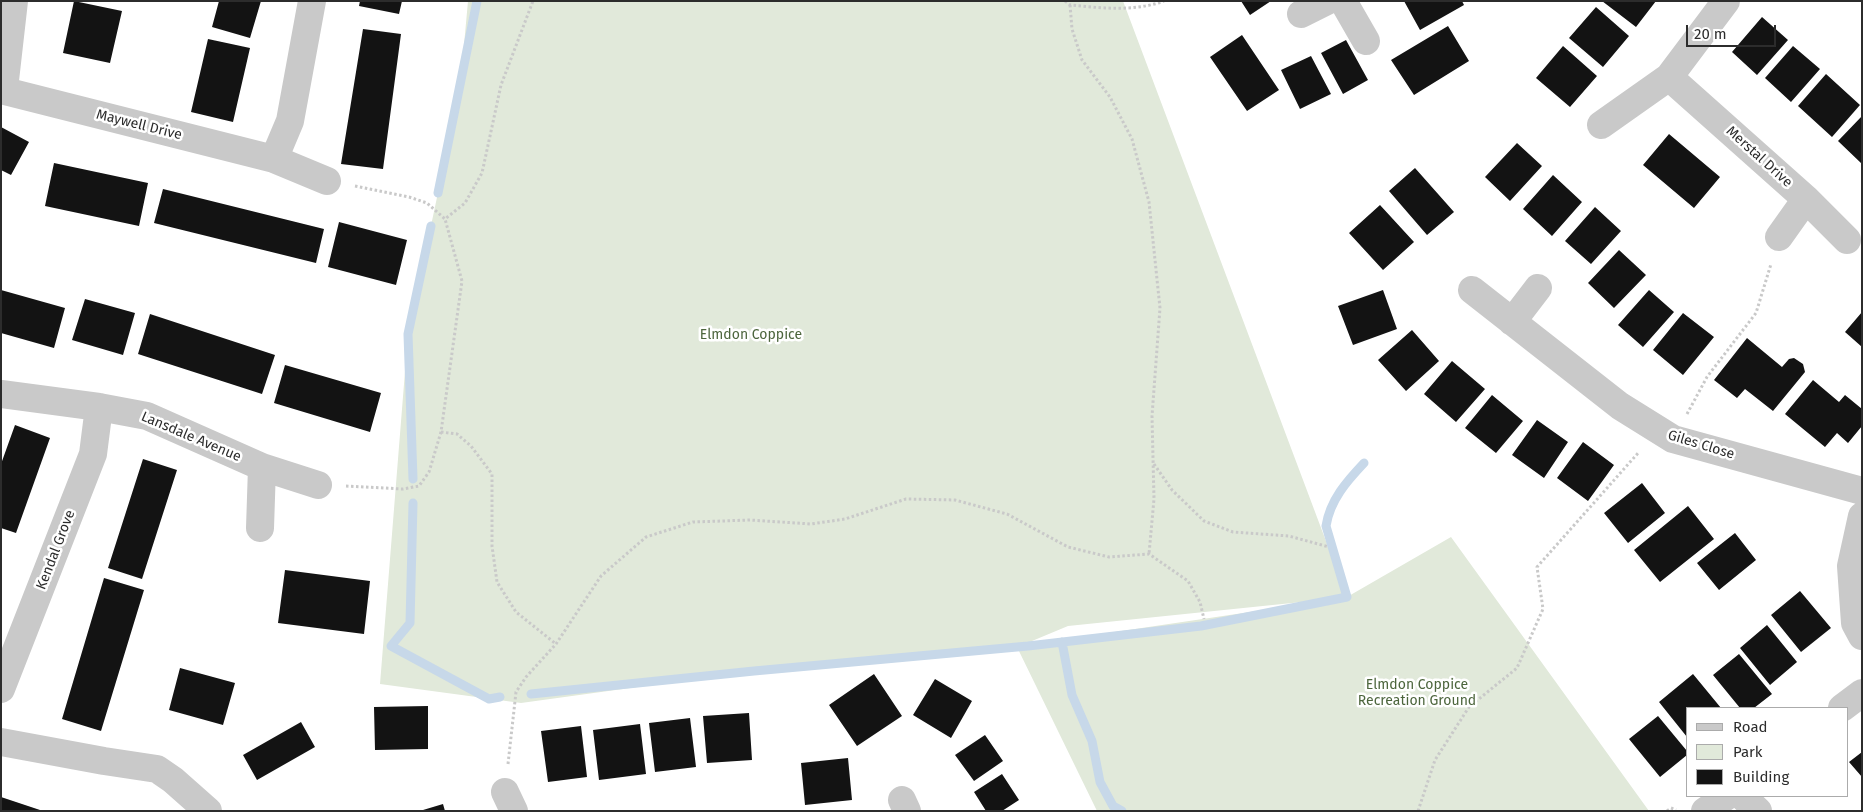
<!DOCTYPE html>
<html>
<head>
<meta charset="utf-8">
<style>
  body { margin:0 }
  #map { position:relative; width:1863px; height:812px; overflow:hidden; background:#fff; font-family:"Fira Sans",sans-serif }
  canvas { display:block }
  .frame { position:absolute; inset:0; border:2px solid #2c2c2c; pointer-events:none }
  .legend { position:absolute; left:1686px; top:707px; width:162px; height:90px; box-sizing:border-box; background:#fff; border:1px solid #ababab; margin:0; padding:6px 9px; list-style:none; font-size:15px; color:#2c2c2c }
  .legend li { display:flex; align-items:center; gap:10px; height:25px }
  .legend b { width:25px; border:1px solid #ababab }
  .scale { position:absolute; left:1686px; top:25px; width:90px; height:22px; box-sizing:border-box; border:2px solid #2c2c2c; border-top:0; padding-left:6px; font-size:15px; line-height:18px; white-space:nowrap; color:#2c2c2c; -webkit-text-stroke:4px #fff; paint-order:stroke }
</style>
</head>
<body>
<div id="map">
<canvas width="1863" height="812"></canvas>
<div class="frame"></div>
<ul class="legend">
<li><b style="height:6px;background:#c9c9c9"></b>Road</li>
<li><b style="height:14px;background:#e1e9da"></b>Park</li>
<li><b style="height:14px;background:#131313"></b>Building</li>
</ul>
<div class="scale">20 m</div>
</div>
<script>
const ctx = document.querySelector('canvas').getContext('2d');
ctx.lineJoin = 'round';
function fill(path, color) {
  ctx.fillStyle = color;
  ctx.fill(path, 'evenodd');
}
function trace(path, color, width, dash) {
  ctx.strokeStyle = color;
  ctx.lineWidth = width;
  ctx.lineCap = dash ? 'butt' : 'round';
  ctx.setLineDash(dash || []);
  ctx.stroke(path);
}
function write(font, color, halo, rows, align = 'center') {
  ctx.font = font + ' "Fira Sans",sans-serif';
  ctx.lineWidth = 5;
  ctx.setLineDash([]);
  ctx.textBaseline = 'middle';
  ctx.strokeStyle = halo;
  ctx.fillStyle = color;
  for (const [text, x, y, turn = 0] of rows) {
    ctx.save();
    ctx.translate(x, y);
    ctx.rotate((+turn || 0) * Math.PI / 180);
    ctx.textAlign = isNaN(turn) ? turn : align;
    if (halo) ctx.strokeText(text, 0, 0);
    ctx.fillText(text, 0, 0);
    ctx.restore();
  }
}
const green = new Path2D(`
  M468,1H1123L1347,597L1451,537L1649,811H1097L1017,647L754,671L521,703L380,684L408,334L460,89ZM1331,599V600L1020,646L1068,626Z`);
const stream = new Path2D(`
  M438,193L477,1
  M413,479L408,334L431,226
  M413,503L410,623L391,646L489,699L500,697
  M1062,642L1072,695L1092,741L1100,782L1113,806L1122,811
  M531,694L754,671L1028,646L1201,626L1347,597L1326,526C1330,500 1347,481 1364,463`);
const building = new Path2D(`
  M74,1L122,11L110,63L63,53Z
  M219,1H261L250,38L212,27Z
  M360,1H402L399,14L359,6Z
  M1241,1H1271L1250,15Z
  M1404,1H1462L1464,5L1420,30Z
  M1602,1H1656L1636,27Z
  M1596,7L1629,36L1603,67L1569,38Z
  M1762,17L1788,40L1757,75L1732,52Z
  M1448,26L1469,61L1414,95L1391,60Z
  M363,29L401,34L383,169L341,164Z
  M1242,35L1279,90L1247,111L1210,57Z
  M208,39L250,48L233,122L191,112Z
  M1346,40L1368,80L1343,94L1321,53Z
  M1563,46L1597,76L1570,107L1536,78Z
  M1793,46L1820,69L1791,102L1765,78Z
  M1311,56L1331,94L1300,109L1281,70Z
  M1826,74L1860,105L1832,137L1798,106Z
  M1862,116V164L1838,141Z
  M1,127L29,142L11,175L1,170Z
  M1669,134L1720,177L1694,208L1643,165Z
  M1517,143L1542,166L1510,201L1485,177Z
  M54,163L148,183L139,226L45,206Z
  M1415,168L1454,212L1427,235L1389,191Z
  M1553,175L1582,202L1552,236L1523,209Z
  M163,189L324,229L316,263L154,223Z
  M1380,205L1414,242L1383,270L1349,233Z
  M1595,207L1621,231L1591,264L1565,241Z
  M339,222L407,240L396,285L328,267Z
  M1619,250L1646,275L1614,308L1588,283Z
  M1,290L65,308L54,348L1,333Z
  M1383,290L1397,329L1353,345L1338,306Z
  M1649,290L1674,312L1643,347L1618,325Z
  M85,299L135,313L123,355L72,340Z
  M1862,312V347L1845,332Z
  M1683,313L1714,337L1683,375L1653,350Z
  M150,314L275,355L262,394L138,354Z
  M1412,330L1439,361L1406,391L1378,360Z
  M1747,338L1782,367L1789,359L1794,358L1803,364L1805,372L1773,411L1745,389L1737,398L1714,380Z
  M1452,361L1485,389L1456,422L1424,394Z
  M285,365L381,393L370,432L274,403Z
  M1813,380L1839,402L1845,395L1862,409V426L1848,443L1837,433L1825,447L1785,414Z
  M1492,395L1523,421L1496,453L1465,428Z
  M1537,420L1568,442L1544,478L1512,455Z
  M15,425L50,438L16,533L1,528V464Z
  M1583,442L1614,465L1588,501L1557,478Z
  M143,459L177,470L142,579L108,568Z
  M1642,483L1665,513L1628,543L1604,513Z
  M1688,506L1714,539L1660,582L1634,550Z
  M1735,533L1756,560L1719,590L1697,563Z
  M285,570L370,581L364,634L278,623Z
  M104,578L144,590L101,731L62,719Z
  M1800,591L1831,628L1801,652L1771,615Z
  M1767,625L1797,662L1770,685L1740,648Z
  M1739,654L1772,694L1754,708H1740L1713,675Z
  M180,668L235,683L223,725L169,710Z
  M874,674L902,716L857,746L829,705Z
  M1693,674L1721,708H1687V737L1659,702Z
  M935,679L972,701L951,738L913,715Z
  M428,706V749L375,750L374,707Z
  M749,713L752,760L707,763L703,716Z
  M1658,716L1687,751V755L1660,777L1629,739Z
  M690,718L696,767L655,772L649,723Z
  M301,722L315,747L257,780L243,755Z
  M640,724L646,774L599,780L593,730Z
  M581,726L587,777L548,782L541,731Z
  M985,735L1003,761L974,781L955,755Z
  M1862,752V777L1849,762Z
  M848,758L852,800L805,805L801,763Z
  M1002,774L1019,800L1002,811H986L974,792Z
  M1,797L40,810V811H1Z
  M443,804L445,811H423V810Z`);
const path = new Path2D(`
  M1065,1L1070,5C1101,8 1134,12 1164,1
  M1070,5L1072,29L1082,60L1110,97L1132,139L1149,202L1160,308L1152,416L1154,499L1149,554
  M355,186L409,197L427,203L445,219L465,203L482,173L501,85L533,1
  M1687,414L1707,377L1756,313L1771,264
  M441,432L457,434L471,446L492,474V546L497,582L516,612L556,644
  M1154,464L1172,490L1204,521L1233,532L1289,536L1329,547
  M346,486L403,489L419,486L429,472L441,432L462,281L445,219
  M508,764L516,692L526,677L556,644L601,576L646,537L693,522L750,520L811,524L845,519L906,499L955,500L1007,514L1068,547L1109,557L1149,554L1188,581L1200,602L1204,619
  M1418,811L1435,760L1469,707L1517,668L1543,609L1537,567L1639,452
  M1667,811L1671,808L1676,810`);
const minor = new Path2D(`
  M1343,1L1366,41
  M1726,1L1669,77L1806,199L1847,240
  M1301,14L1327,1
  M4,89L14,1
  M1,90L274,159L290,121L312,1
  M1601,125L1669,77
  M274,159L327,181
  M1779,237L1806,199
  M1472,290L1620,406L1673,439L1862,491
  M1512,322L1538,288
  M1,394L99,407L147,416L262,467L318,485
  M1862,516L1851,566L1855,623L1862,636
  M260,528L262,467
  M1,689L93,454L99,407
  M1842,708L1862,693
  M1,742L104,761L157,769L173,780L208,811
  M505,792L514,811
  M1742,796L1758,811
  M902,800L907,811
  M1705,811L1727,796`);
const streetNames = [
  ["Maywell Drive",139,125,14],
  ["Merstal Drive",1759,157,42],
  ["Lansdale Avenue",191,437,23],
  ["Giles Close",1701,445,17],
  ["Kendal Grove",56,550,-69]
];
const parkNames = [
  ["Elmdon Coppice",751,335],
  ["Elmdon Coppice",1417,685],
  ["Recreation Ground",1417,701]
];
fill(green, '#e1e9da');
trace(stream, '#c7d8e9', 9);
fill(building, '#131313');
trace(path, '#c9c9c9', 3, [2.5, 2.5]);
trace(minor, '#c9c9c9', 28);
write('14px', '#2c2c2c', '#fff', streetNames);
write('14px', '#4c653c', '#fff', parkNames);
</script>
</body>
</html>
